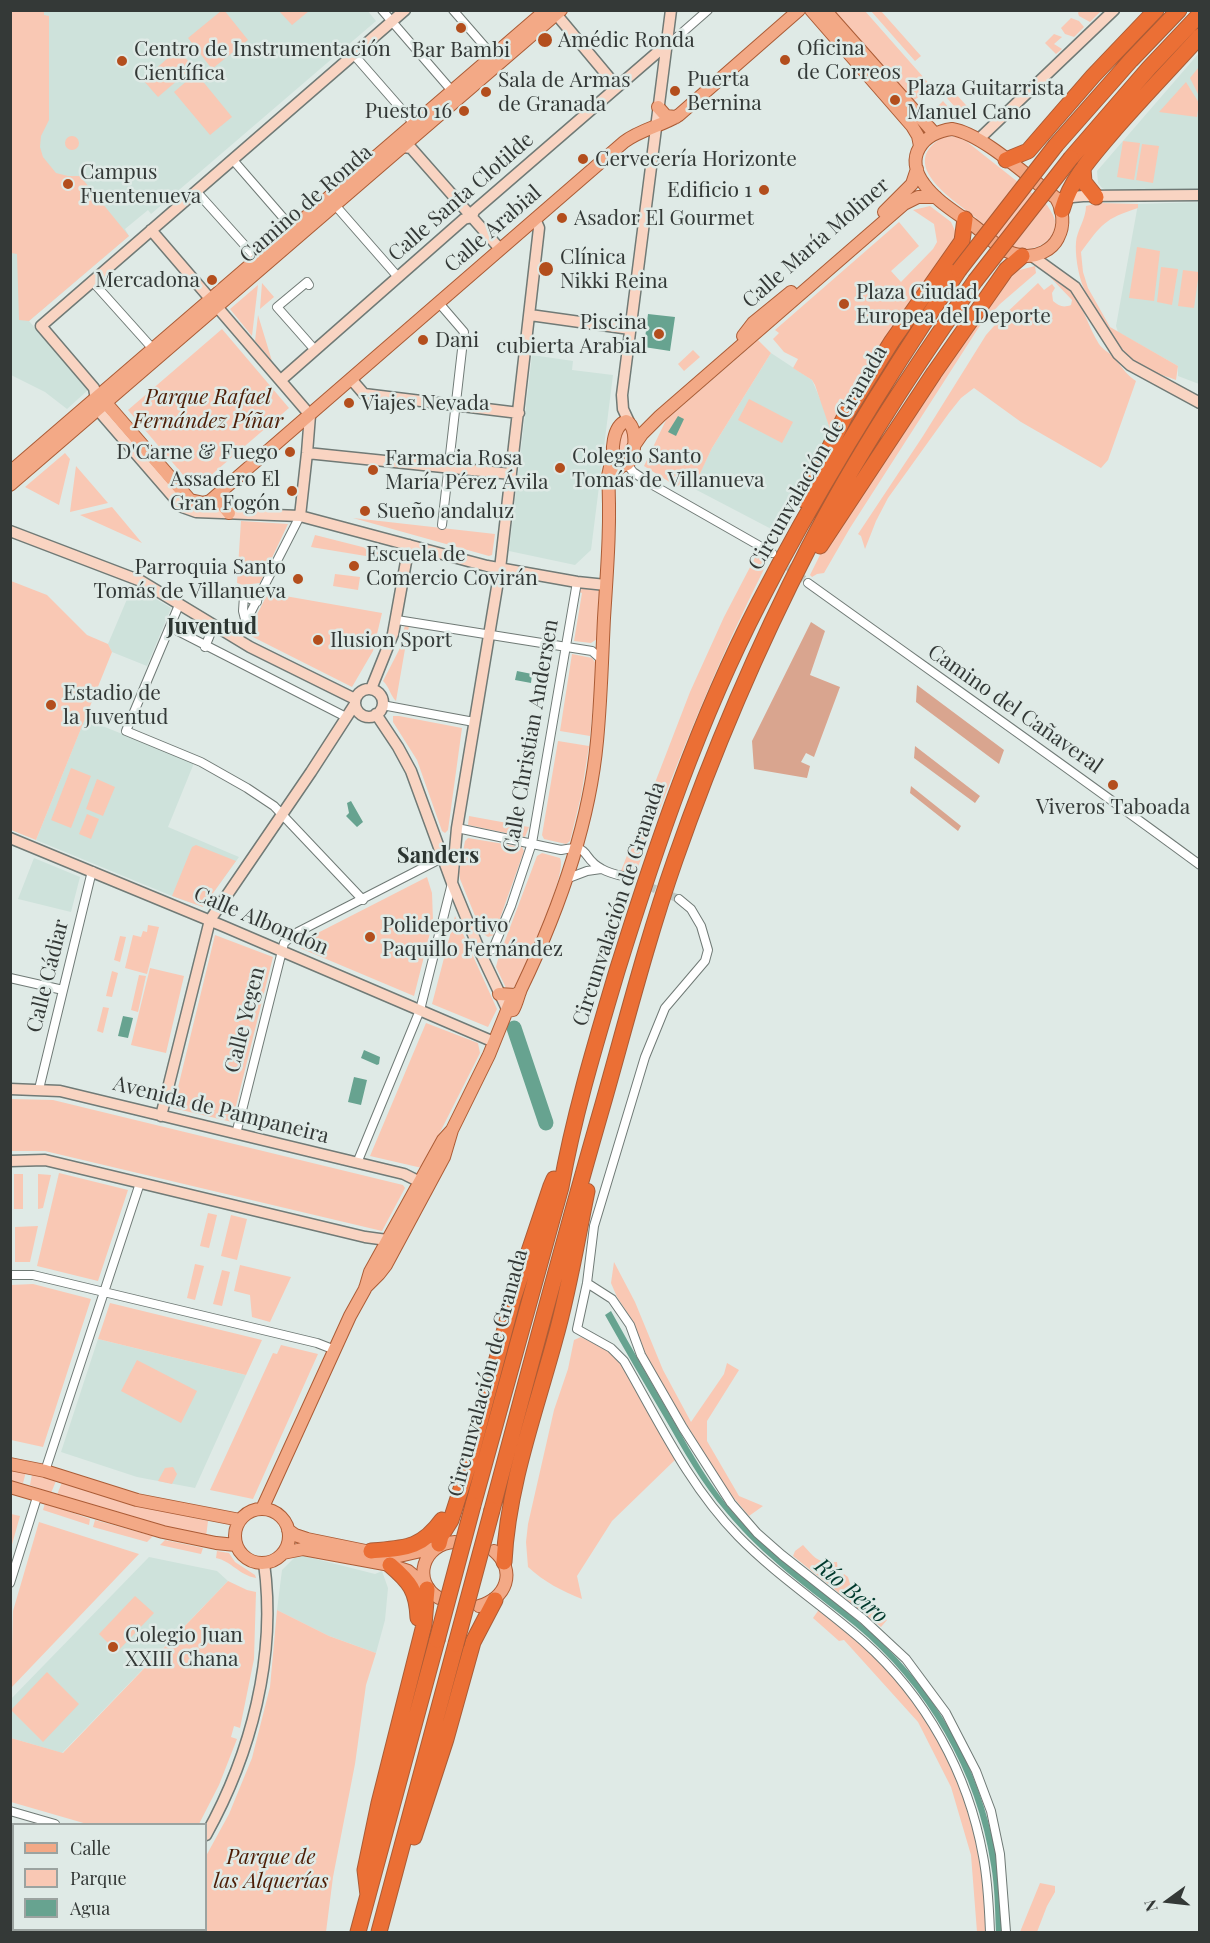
<!DOCTYPE html>
<html>
<head>
<meta charset="utf-8">
<style>
  body { margin:0 }
  #map { position:relative; width:1210px; height:1943px; overflow:hidden; background:#dfeae6; font-family:"Playfair Display",serif }
  canvas { display:block }
  .frame { position:absolute; inset:0; border:12px solid #343937; pointer-events:none }
  .legend { position:absolute; left:12px; top:1823px; width:195px; height:108px; box-sizing:border-box; background:#dfeae6; border:2px solid #9ba3a0; margin:0; padding:8px 10px; list-style:none; font-size:18px; color:#343937 }
  .legend li { display:flex; align-items:center; gap:12px; height:30px }
  .legend b { width:30px; border:2px solid #9ba3a0 }
  .north { position:absolute; left:1138px; top:1871px; width:60px; height:60px; -webkit-text-stroke:4px #dfeae6; paint-order:stroke; rotate:255deg; font-size:16px; font-weight:700; line-height:24px; text-align:center; color:#343937 }
  .north::after { content:''; display:block; margin:auto; width:21px; height:27px; background:#343937; clip-path:polygon(50% 0,100% 100%,50% 72%,0 100%) }
</style>
</head>
<body>
<div id="map">
<canvas width="1210" height="1943"></canvas>
<div class="frame"></div>
<ul class="legend">
<li><b style="height:8px;background:#f3a986"></b>Calle</li>
<li><b style="height:16px;background:#f9c8b4"></b>Parque</li>
<li><b style="height:16px;background:#67a390"></b>Agua</li>
</ul>
<div class="north">N</div>
</div>
<script>
const ctx = document.querySelector('canvas').getContext('2d');
ctx.lineJoin = 'round';
function fill(path, color) {
  ctx.fillStyle = color;
  ctx.fill(path, 'evenodd');
}
function trace(path, color, width, dash) {
  ctx.strokeStyle = color;
  ctx.lineWidth = width;
  ctx.lineCap = dash ? 'butt' : 'round';
  ctx.setLineDash(dash || []);
  ctx.stroke(path);
}
function write(font, color, halo, rows, align = 'center') {
  ctx.font = font + ' "Playfair Display",serif';
  ctx.lineWidth = 5;
  ctx.setLineDash([]);
  ctx.textBaseline = 'middle';
  ctx.strokeStyle = halo;
  ctx.fillStyle = color;
  for (const [text, x, y, turn = 0] of rows) {
    ctx.save();
    ctx.translate(x, y);
    ctx.rotate((+turn || 0) * Math.PI / 180);
    ctx.textAlign = isNaN(turn) ? turn : align;
    if (halo) ctx.strokeText(text, 0, 0);
    ctx.fillText(text, 0, 0);
    ctx.restore();
  }
}
const built = new Path2D(`
  M367,10L376,21L151,214L148,210L125,229L129,236L29,321L88,390L67,409L45,392L11,375L10,11Z
  M1199,53V189L1109,191L1102,188L1098,183L1097,171Z
  M1199,202V384L1178,376V366L1118,332L1116,326L1138,204Z
  M771,353L812,380L824,408L831,432L777,532L689,486L697,479L712,448Z
  M532,355L573,361L572,370L613,375L591,550L575,565L509,551Z
  M133,585L171,608L147,666L112,652L108,644Z
  M86,716L101,722L100,725L194,763L168,827L239,857L203,907L172,896L36,840Z
  M34,858L80,877L71,912L18,899Z
  M98,1339L246,1375L195,1488L137,1477L61,1452Z
  M300,1555L375,1574L382,1571L388,1588L385,1620L376,1653L329,1636L277,1610L282,1570L296,1556Z
  M149,1557L217,1571L228,1581L62,1753L11,1738L10,1700Z`);
const green = new Path2D(`
  M11,10L44,11V15L49,16V120L41,136L40,147L43,157L56,173L68,176H80L129,236L29,321L19,320L17,254L11,253Z
  M224,10L248,40L212,69L188,38L221,11Z
  M1080,10H1100L1101,11L1090,22L1079,16L1078,13Z
  M279,11H309L292,25Z
  M836,11H865L932,87L913,101L834,13Z
  M871,11H881L921,56L915,61Z
  M1071,18L1079,21L1084,27L1074,37L1065,34L1061,28Z
  M1054,34L1062,37L1054,44L1062,49L1056,54L1045,43Z
  M178,49L193,67L158,97L143,80Z
  M1199,67V96L1190,78Z
  M196,73L232,117L210,135L174,92Z
  M1186,82L1199,103L1197,117L1159,112Z
  M954,92L976,116L962,115L947,98Z
  M943,101L960,120L949,119L938,106Z
  M65 143a7 7 0 1 1 14 0a7 7 0 1 1-14 0Z
  M945,136L958,137L966,141L1047,205C1050,210 1054,215 1055,221C1057,242 1032,253 1015,248C1003,244 986,226 975,217C951,198 895,163 945,136Z
  M1123,141L1140,143L1134,180L1117,177Z
  M1142,144L1159,146L1153,183L1136,180Z
  M1099,203L1138,204V208C1104,219 1102,224 1081,252L1083,272L1088,288L1110,327L1178,366L1176,380C1162,375 1147,370 1134,361C1118,349 1089,303 1082,284C1078,272 1075,255 1076,242C1077,230 1086,219 1086,206Z
  M930,206L951,222L957,235L839,422L782,535L777,532L831,432L815,385L812,380L793,368L798,359L784,352L773,339L779,333L775,330L899,222L919,246L891,271L901,282L933,249L937,242L934,224L913,210Z
  M1137,247L1160,251L1154,301L1129,298Z
  M1035,266L1036,273L1000,304L979,327L850,528L824,573L817,574L812,577L810,575L824,547L1012,272Z
  M1161,267L1178,269L1172,305L1157,302Z
  M1183,270L1199,272L1194,308L1178,306Z
  M1051,275C1083,293 1082,316 1099,344C1103,350 1109,352 1113,357C1122,366 1125,374 1136,381L1108,460L1101,468L1021,422L974,388L961,398L949,413L888,498L876,521L865,549L861,536L858,534L923,436L986,335L1002,317L1038,283L1044,290L1052,284L1055,288L1052,293L1053,301C1059,306 1063,308 1071,305L1072,300L1050,277Z
  M262,283L274,297L260,309Z
  M258,285L252,336L230,309Z
  M258,315L272,361L255,341Z
  M222,329L289,408L195,489L128,410Z
  M758,340L771,353L712,448L697,480L689,486H676L644,466L666,420Z
  M693,350L700,357L684,371L678,364Z
  M749,399L793,422L782,443L738,420Z
  M623,427L631,431L625,462L617,458Z
  M65,453L70,459L59,505L25,487Z
  M76,466L108,503L70,512Z
  M112,507L142,543L80,515Z
  M353,518L495,534L492,555L489,556Z
  M241,521L288,524L260,583L243,585L237,583Z
  M315,535L386,553L384,559L311,547Z
  M760,548L771,555C718,659 675,766 635,875L621,871L690,692L724,617Z
  M335,574L360,577L358,590L333,586Z
  M11,581L47,595L87,635L108,644L112,652L36,840L11,830Z
  M583,587L599,588L601,590L599,594L597,639L591,643L574,641L582,593L579,592Z
  M268,593L382,613L373,651L352,687L247,634Z
  M405,625L409,626L396,701C390,695 390,688 383,681L399,650Z
  M572,654L592,658L597,665L590,736L560,731Z
  M393,716H399L462,728L448,830L445,833L442,831L417,760L393,722Z
  M558,741L589,746L581,796L570,841L566,844L544,839L542,835Z
  M71,768L91,776L71,828L51,820Z
  M97,779L115,787L103,816L86,809Z
  M87,814L99,819L91,839L79,834Z
  M469,816L529,827L525,837L468,825Z
  M468,838L522,847L524,851L494,935L488,937L482,933L460,879L459,872L465,841Z
  M196,845L236,861L203,907L172,896L192,847Z
  M542,853L560,858C568,873 525,965 517,985L511,989L506,988L496,967L498,959L537,856Z
  M427,877L432,893L433,921L414,996L300,948V942Z
  M455,916L497,1009L488,1027L432,1004Z
  M148,925L159,927L147,974L125,968L133,935L141,937L143,931L147,932Z
  M215,935L273,957L232,1122L173,1108Z
  M120,936L126,937L120,962L114,960Z
  M150,968L184,976L166,1053L131,1045Z
  M112,971L118,973L112,997L106,996Z
  M139,975L146,976L138,1012L131,1010Z
  M103,1007L109,1008L103,1033L97,1031Z
  M426,1023L478,1043L480,1053L422,1168L370,1156Z
  M11,1099L53,1100L403,1185L405,1188L382,1231L45,1151H11Z
  M59,1173L128,1190L98,1281L37,1266Z
  M14,1174H23V1209H14Z
  M38,1174L51,1175L43,1208L38,1209Z
  M208,1213L217,1215L209,1248L200,1246Z
  M231,1215L247,1219L237,1260L221,1256Z
  M38,1226L30,1262H15V1227Z
  M614,1262L635,1302L663,1370L691,1422L724,1374L727,1363L739,1370L707,1421V1441L739,1496L763,1506L749,1516L722,1484L644,1353L632,1320L617,1297L611,1283Z
  M195,1264L204,1266L195,1300L187,1298Z
  M240,1265L291,1277L270,1322L252,1317L250,1295L234,1291Z
  M222,1270L230,1272L222,1306L213,1304Z
  M33,1284L91,1299L43,1447L11,1440V1285Z
  M110,1303L262,1340L246,1375L98,1339Z
  M581,1337L609,1351L621,1361L678,1457L612,1521L577,1576L582,1599C562,1591 544,1582 528,1567L526,1542L528,1524L554,1410L568,1369L574,1340Z
  M281,1345L318,1354L253,1499L210,1490L273,1353L277,1354Z
  M137,1360L197,1391L181,1423L121,1391Z
  M173,1467L177,1474L172,1484L158,1481L165,1468Z
  M10,1469L26,1472L23,1483L11,1481Z
  M32,1474L56,1481L51,1493L30,1485Z
  M62,1482L118,1501L208,1521L206,1537L163,1528L57,1495Z
  M45,1503L90,1519L89,1525L43,1510Z
  M11,1514L20,1516L11,1548L10,1514Z
  M95,1520L153,1536L147,1542L93,1527Z
  M39,1522L139,1554L11,1688L13,1611Z
  M165,1540L203,1548L201,1554L160,1545Z
  M803,1545C815,1558 818,1564 837,1562L838,1571L828,1584L793,1556L795,1551Z
  M217,1551L229,1553L235,1562L255,1575L256,1578C239,1575 231,1561 216,1558Z
  M844,1574L848,1577L853,1594L887,1620L881,1627L834,1589Z
  M228,1581L247,1590L256,1592L254,1659L240,1728L234,1726L231,1737L237,1739L219,1785L199,1824H87L11,1802V1738L63,1753Z
  M135,1596L154,1613L117,1652L99,1634Z
  M820,1608L864,1644L914,1700L952,1762L980,1848L988,1932H977L971,1855L951,1787L918,1722L844,1640L839,1641L813,1618Z
  M277,1610L329,1636L376,1653L366,1685L355,1764L333,1877L326,1932H174L175,1930H206V1856L229,1814L252,1758L270,1687Z
  M47,1672L79,1704L43,1742L11,1710Z
  M13,1847L14,1930H55L54,1932H11L10,1857Z
  M1040,1883L1055,1886V1892L1047,1906L1037,1932H1020Z`);
const forest = new Path2D(`
  M811,622L825,631L810,675L840,687L814,757L806,753L801,762L810,766L807,778L754,769L752,741Z
  M917,685L1004,750L999,764L916,702Z
  M915,746L980,796L975,803L914,758Z
  M911,786L961,826L958,831L910,793Z`);
const water = new Path2D(`
  M648,314L675,317L670,351L644,347Z
  M678,416L684,419L676,436L668,432Z
  M517,671L532,674L531,683L515,680Z
  M351,801L363,822L357,827L346,816L349,813L347,803Z
  M123,1016L133,1018L128,1038L118,1036Z
  M364,1050L380,1057L379,1064L377,1065L361,1058Z
  M354,1077L367,1080L361,1105L348,1102Z
  M611,1311C632,1349 654,1387 676,1425C692,1454 709,1483 730,1509C767,1553 816,1585 859,1622C931,1682 980,1764 996,1856C1000,1881 1001,1907 1002,1932H996C995,1910 995,1887 991,1865C977,1771 927,1686 855,1626C810,1590 763,1557 726,1512C701,1483 683,1450 664,1417C644,1383 624,1349 605,1315Z`);
const river = new Path2D(`
  M514,1028L546,1123`);
const streetTunnel = new Path2D(`
  M779,559L808,583
  M626,877L679,899`);
const street = new Path2D(`
  M382,10L452,91
  M453,10L493,56
  M667,46L708,10
  M354,55L417,127
  M233,160L293,229
  M196,191L257,259
  M335,205L398,277
  M92,281L153,349
  M309,285L307,282L277,307L315,350
  M439,303L464,332L442,525
  M627,464L633,472L651,484L772,553
  M808,583C939,677 1070,769 1200,865
  M179,605L126,731L201,762L247,788L274,806L363,900
  M397,620L592,651L602,660
  M246,623L243,611L244,596L257,602
  M170,627L346,717
  M237,639L300,516
  M205,647L214,625
  M382,705L474,722
  M457,828L561,850C592,843 580,858 602,869C609,873 618,875 626,877
  M566,879L587,871L601,869
  M679,899L691,909L701,926L708,950L705,961L665,1008L645,1057L594,1226L587,1283L577,1329L611,1348L624,1361C658,1420 689,1486 738,1536C776,1575 822,1605 863,1641C926,1697 968,1773 983,1856C988,1881 989,1907 990,1932
  M481,954L493,949L511,906L532,843L577,582
  M10,978L63,990
  M39,1089L92,871
  M236,1134L284,943L294,934L442,858
  M357,1163L420,1010L452,883
  M10,1275H33L317,1343L335,1350
  M587,1283L612,1299L630,1325L641,1355L683,1428L731,1503L757,1533L782,1555L863,1619L906,1659L946,1713L976,1771L991,1811L1000,1854L1006,1932
  M45,1471L140,1183
  M10,1583L38,1494
  M10,1811L55,1824`);
const secondary = new Path2D(`
  M405,10L41,326L94,388L98,410L182,507L196,512L300,516L487,566L577,582L606,585
  M556,10V14L617,87
  M979,139L1114,10
  M403,147L411,148L500,249
  M1062,198L1083,196L1200,195
  M151,230L310,415L307,453L300,516
  M1032,256L1075,287L1118,354L1130,365L1200,403
  M530,315L630,329
  M351,379L364,394L519,413
  M281,380L464,219L472,217L474,211L667,44
  M629,422L623,409L622,395L671,10
  M307,453L511,474
  M10,531L141,581L250,647L355,699
  M371,689L393,634L409,545
  M355 703a14 14 0 1 1 28 0a14 14 0 1 1-28 0Z
  M376,714L398,747L411,771L452,883L481,954L508,1011
  M10,838L223,926L494,1042
  M452,883L457,828L500,569L539,228L535,219
  M10,1089L60,1091L404,1174L420,1182
  M161,1116L210,920L311,772L355,704
  M10,1161L45,1160L365,1237L387,1240
  M206,1835C251,1754 277,1656 264,1563
  M163,1932L164,1930`);
const primary = new Path2D(`
  M811,10L912,126L918,136L920,146
  M825,10L934,133
  M658,107L666,116L676,117
  M952,129C983,134 1029,178 1056,198C1063,210 1065,225 1058,238C1052,250 1037,257 1024,256C1018,255 1011,253 1006,251C994,244 984,233 973,225C957,213 936,201 924,184C904,157 922,133 952,129Z
  M884,212L912,184L917,169
  M743,336L753,323L791,292
  M96,399L106,403L190,500L204,503L210,501L624,142C641,129 662,126 679,115L799,10
  M633,447L642,434L660,416L904,204L918,197H936
  M10,472L546,10
  M610,481C613,476 616,469 622,466C626,464 627,466 630,461C636,451 637,426 626,421C613,426 610,452 616,463L623,465
  M10,485L561,10
  M221,491L222,504L229,513
  M499,994L515,995L520,992
  M508,1011L513,1010C517,1003 518,996 521,989C558,912 589,827 597,741C601,700 602,659 604,618C607,571 611,523 608,476L613,453
  M365,1288L379,1274L386,1265L444,1157L452,1130L489,1055L510,1003
  M10,1464L45,1471L137,1500L240,1520
  M10,1487L163,1532L216,1543L236,1545
  M262,1509L350,1316L365,1289L370,1272L443,1140L452,1130
  M235 1536a27 27 0 1 1 54 0a27 27 0 1 1-54 0Z
  M288,1530L295,1535L307,1539L395,1557L434,1548
  M283,1553L303,1549L390,1565L408,1571L425,1585
  M439,1598C411,1582 423,1543 455,1542
  M479,1606C506,1599 517,1571 494,1551`);
const highway = new Path2D(`
  M1056,145L1131,60L1179,10
  M1071,158L1149,68L1200,14
  M1006,160L1028,151L1093,76L1156,10
  M1083,169L1084,182L1096,197
  M1062,210C1071,178 1094,154 1115,129C1143,97 1172,67 1200,36
  M804,500L845,416L892,341L962,241L965,219
  M820,546L934,373L1006,270L1022,256
  M473,1505L561,1187C574,1114 596,1042 617,971C656,846 698,721 759,603C818,488 887,377 959,270
  M492,1510C528,1374 564,1239 603,1104C626,1023 647,940 675,860C712,754 757,648 809,547C857,454 915,367 975,281
  M439,1544L441,1536L451,1520L468,1467L513,1299L551,1186L554,1179
  M371,1551C405,1548 421,1549 442,1520
  M504,1562C508,1485 535,1413 555,1339C569,1290 577,1240 587,1191
  M390,1565C410,1582 417,1591 418,1618
  M414,1837L446,1739L473,1642L495,1600
  M368,1895L365,1870L379,1803L424,1625L427,1589
  M358,1932L437,1640
  M379,1932L456,1644`);
const highwayBridge = new Path2D(`
  M959,270L1056,145
  M975,281L1071,158
  M437,1640L473,1505
  M456,1644L492,1510`);
const markers = [
  [461,28,6,"#b34e1d"],
  [545,40,8,"#b34e1d"],
  [785,60,6,"#b34e1d"],
  [122,61,6,"#b34e1d"],
  [675,91,6,"#b34e1d"],
  [486,92,6,"#b34e1d"],
  [895,100,6,"#b34e1d"],
  [464,111,6,"#b34e1d"],
  [583,159,6,"#b34e1d"],
  [68,184,6,"#b34e1d"],
  [764,190,6,"#b34e1d"],
  [562,218,6,"#b34e1d"],
  [546,269,8,"#b34e1d"],
  [212,280,6,"#b34e1d"],
  [844,304,6,"#b34e1d"],
  [659,334,6,"#b34e1d"],
  [423,340,6,"#b34e1d"],
  [349,403,6,"#b34e1d"],
  [290,452,6,"#b34e1d"],
  [560,468,6,"#b34e1d"],
  [373,470,6,"#b34e1d"],
  [292,491,6,"#b34e1d"],
  [365,511,6,"#b34e1d"],
  [354,566,6,"#b34e1d"],
  [298,579,6,"#b34e1d"],
  [318,640,6,"#b34e1d"],
  [51,705,6,"#b34e1d"],
  [1113,785,6,"#b34e1d"],
  [370,937,6,"#b34e1d"],
  [113,1647,6,"#b34e1d"]
];
const poiNames = [
  ["Amédic Ronda",558,40],
  ["Oficina",797,48],
  ["de Correos",797,72],
  ["Centro de Instrumentación",134,49],
  ["Científica",134,73],
  ["Bar Bambi",461,50,"center"],
  ["Puerta",687,79],
  ["Bernina",687,103],
  ["Sala de Armas",498,80],
  ["de Granada",498,104],
  ["Plaza Guitarrista",907,88],
  ["Manuel Cano",907,112],
  ["Puesto 16",452,111,"right"],
  ["Cervecería Horizonte",595,159],
  ["Campus",80,172],
  ["Fuentenueva",80,196],
  ["Edificio 1",752,190,"right"],
  ["Asador El Gourmet",574,218],
  ["Clínica",560,257],
  ["Nikki Reina",560,281],
  ["Mercadona",200,280,"right"],
  ["Plaza Ciudad",856,292],
  ["Europea del Deporte",856,316],
  ["Piscina",647,322,"right"],
  ["cubierta Arabial",647,346,"right"],
  ["Dani",435,340],
  ["Viajes Nevada",361,403],
  ["D'Carne & Fuego",278,452,"right"],
  ["Colegio Santo",572,456],
  ["Tomás de Villanueva",572,480],
  ["Farmacia Rosa",385,458],
  ["María Pérez Ávila",385,482],
  ["Assadero El",280,479,"right"],
  ["Gran Fogón",280,503,"right"],
  ["Sueño andaluz",377,511],
  ["Escuela de",366,554],
  ["Comercio Covirán",366,578],
  ["Parroquia Santo",286,567,"right"],
  ["Tomás de Villanueva",286,591,"right"],
  ["Ilusion Sport",330,640],
  ["Estadio de",63,693],
  ["la Juventud",63,717],
  ["Viveros Taboada",1113,807,"center"],
  ["Polideportivo",382,925],
  ["Paquillo Fernández",382,949],
  ["Colegio Juan",125,1635],
  ["XXIII Chana",125,1659]
];
const streetNames = [
  ["Calle Santa Clotilde",461,197,-41],
  ["Camino de Ronda",306,204,-41],
  ["Calle Arabial",493,229,-41],
  ["Calle María Moliner",816,243,-41],
  ["Circunvalación de Granada",818,458,-60],
  ["Camino del Cañaveral",1015,709,35],
  ["Calle Christian Andersen",531,736,-80],
  ["Circunvalación de Granada",619,904,-72],
  ["Calle Albondón",261,921,23],
  ["Calle Cádiar",48,976,-76],
  ["Calle Yegen",245,1020,-76],
  ["Avenida de Pampaneira",221,1110,14],
  ["Circunvalación de Granada",488,1373,-75]
];
const parkNames = [
  ["Parque Rafael",208,397],
  ["Fernández Píñar",208,421],
  ["Parque de",271,1857],
  ["las Alquerías",271,1881]
];
const neighbourhoodNames = [
  ["Juventud",212,627],
  ["Sanders",438,856]
];
const waterNames = [
  ["Río Beiro",851,1591,40]
];
fill(built, '#cee2db');
fill(green, '#f9c8b4');
fill(forest, '#d9a58f');
fill(water, '#67a390');
trace(river, '#67a390', 15);
trace(streetTunnel, '#bdc7c3', 8, [8, 4]);
trace(street, '#707a76', 10);
trace(secondary, '#707a76', 13);
trace(primary, '#ab5c36', 14);
trace(highway, '#ab5c36', 17);
trace(street, '#fff', 8);
trace(secondary, '#f9d4c2', 10);
trace(primary, '#f3a986', 12);
trace(highway, '#eb6f35', 15);
trace(highwayBridge, '#ab5c36', 17, []);
trace(highwayBridge, '#eb6f35', 15);
for (const [x, y, r, color] of markers) {
  const dot = new Path2D();
  dot.arc(x, y, r, 0, 2 * Math.PI);
  ctx.fillStyle = color;
  ctx.fill(dot);
  trace(dot, '#dfeae6', 2);
}
write('21px', '#343937', '#dfeae6', poiNames, 'left');
write('21px', '#343937', '#dfeae6', streetNames);
write('italic 21px', '#4d1d06', '#dfeae6', parkNames);
write('bold 22px', '#2c3531', '#dfeae6', neighbourhoodNames);
write('italic 22px', '#00392c', '#dfeae6', waterNames);
</script>
</body>
</html>
